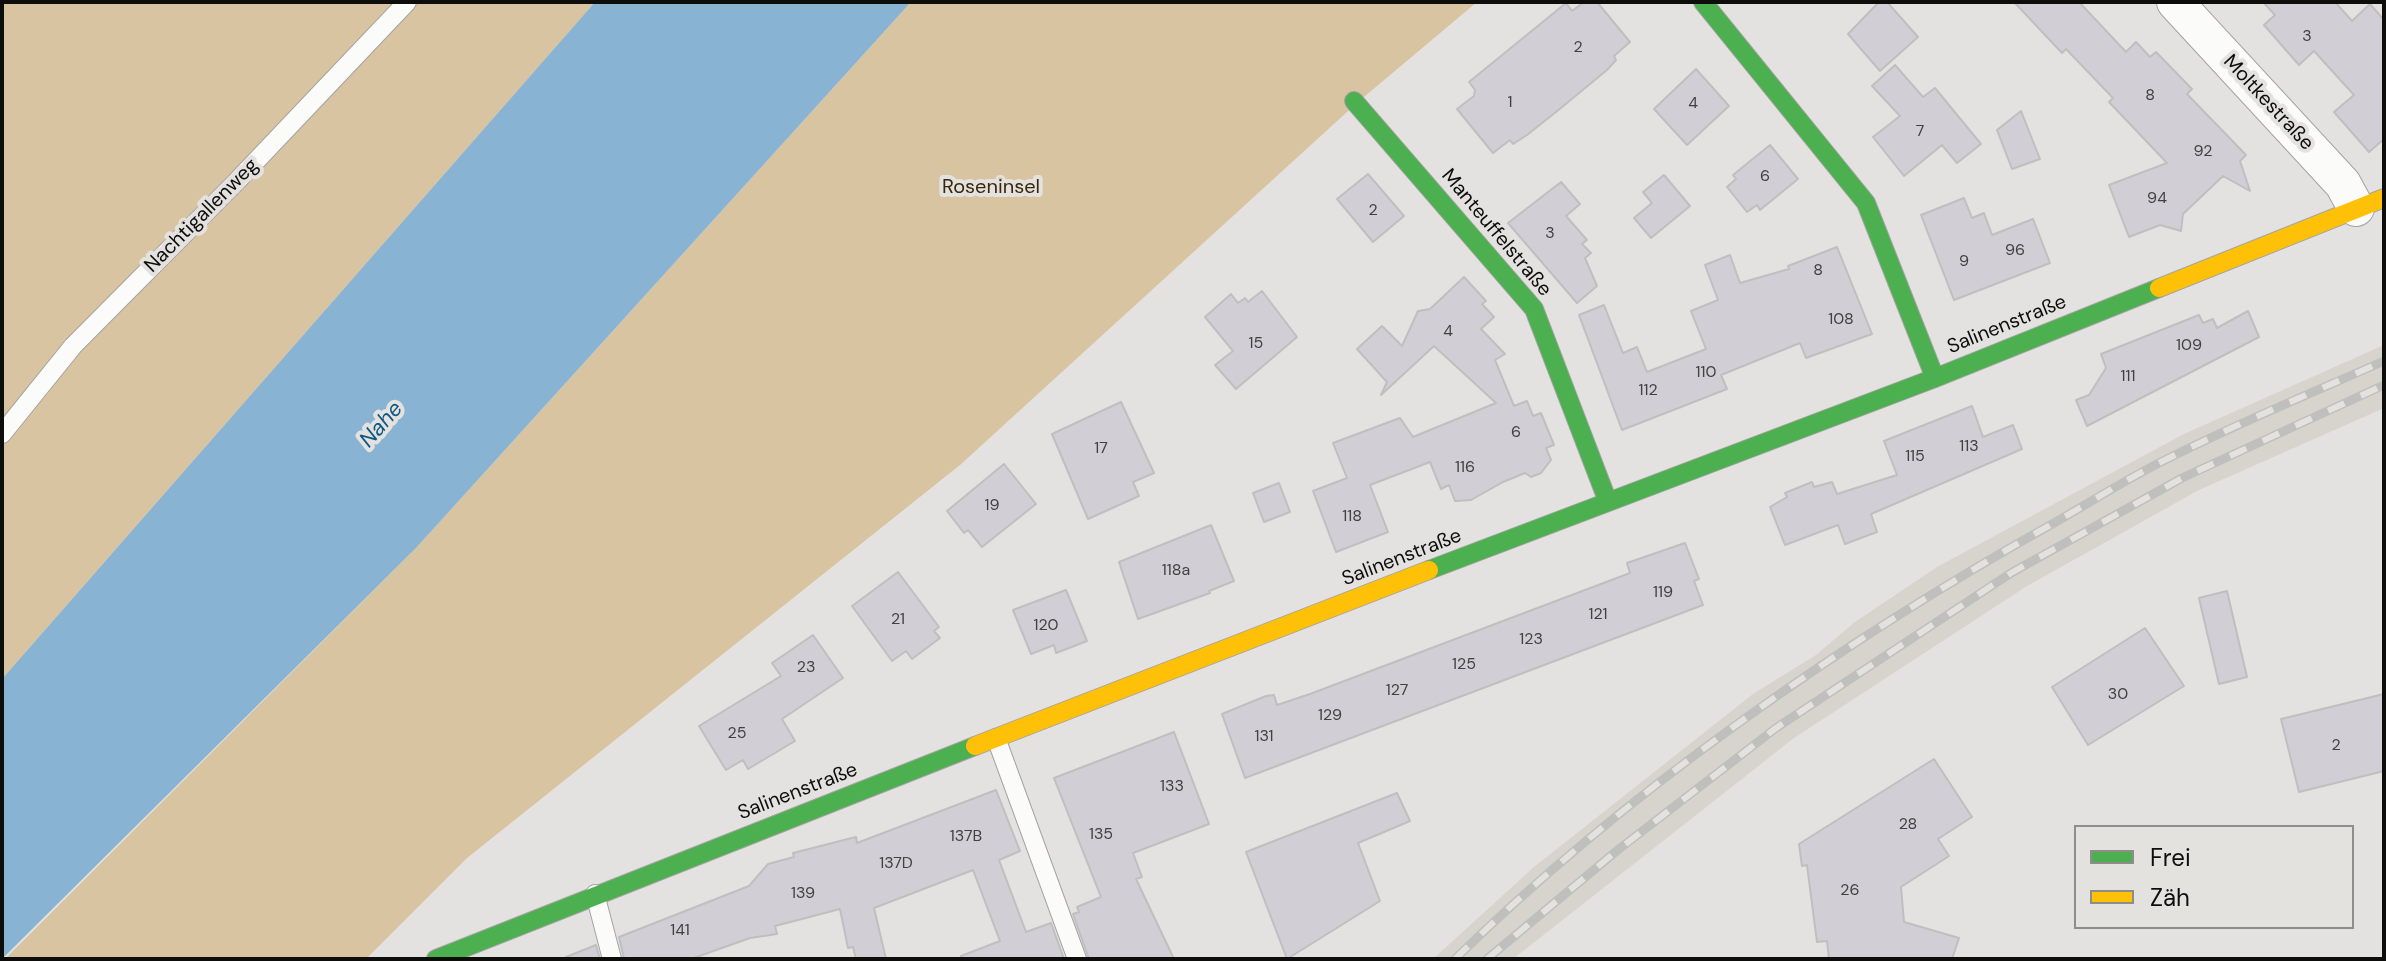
<!DOCTYPE html>
<html>
<head>
<meta charset="utf-8">
<style>
  body { margin:0 }
  #map { position:relative; width:2386px; height:961px; overflow:hidden; background:#e3e2e0; font-family:"DM Sans",sans-serif }
  canvas { display:block }
  .frame { position:absolute; inset:0; border:4px solid #0d0d0c; pointer-events:none }
  .legend { position:absolute; left:2074px; top:825px; width:280px; height:104px; box-sizing:border-box; background:#e4e2df; border:2px solid #8e8d8b; margin:0; padding:10px 14px; list-style:none; font-size:24px; color:#0d0d0c }
  .legend li { display:flex; align-items:center; gap:16px; height:40px }
  .legend b { width:40px; border:2px solid #8e8d8b }
</style>
</head>
<body>
<div id="map">
<canvas width="2386" height="961"></canvas>
<div class="frame"></div>
<ul class="legend">
<li><b style="height:10px;background:#4caf50"></b>Frei</li>
<li><b style="height:10px;background:#ffc107"></b>Zäh</li>
</ul>
</div>
<script>
const ctx = document.querySelector('canvas').getContext('2d');
ctx.lineJoin = 'round';
function fill(path, color) {
  ctx.fillStyle = color;
  ctx.fill(path, 'evenodd');
}
function trace(path, color, width, dash) {
  ctx.strokeStyle = color;
  ctx.lineWidth = width;
  ctx.lineCap = dash ? 'butt' : 'round';
  ctx.setLineDash(dash || []);
  ctx.stroke(path);
}
function write(font, color, halo, rows, align = 'center') {
  ctx.font = font + ' "DM Sans",sans-serif';
  ctx.lineWidth = 8;
  ctx.setLineDash([]);
  ctx.textBaseline = 'middle';
  ctx.strokeStyle = halo;
  ctx.fillStyle = color;
  for (const [text, x, y, turn = 0] of rows) {
    ctx.save();
    ctx.translate(x, y);
    ctx.rotate((+turn || 0) * Math.PI / 180);
    ctx.textAlign = isNaN(turn) ? turn : align;
    if (halo) ctx.strokeText(text, 0, 0);
    ctx.fillText(text, 0, 0);
    ctx.restore();
  }
}
const built = new Path2D(`
  M2384,345V408L2199,490L2027,586L1794,738L1513,959H1433L1534,867L1753,694L1816,655L1855,622L1937,567L2184,434Z`);
const green = new Path2D(`
  M2,2H595L2,679Z
  M911,2H1477L1358,102L960,465L467,858L366,959H5L416,548Z`);
const water = new Path2D(`
  M595,2H911L416,548L2,959V679Z`);
const building = new Path2D(`
  M1584,2H1597L1630,42L1614,56L1616,60L1607,70L1556,112L1527,135L1513,144L1510,140L1493,153L1457,109L1474,96L1475,90L1469,82L1566,3L1572,11Z
  M1879,2H1887L1918,37L1880,71L1848,34Z
  M2014,2H2079L2126,52L2136,42L2150,57L2156,52L2192,89L2187,94L2246,155L2240,161L2250,191L2223,176L2183,214L2181,231L2160,225L2129,237L2109,185L2167,163L2109,102L2113,98L2066,49L2062,53Z
  M2263,2H2335L2352,21L2370,4L2384,20V139L2369,152L2334,112L2354,95L2314,51L2299,65L2264,25L2275,15Z
  M1895,65L1923,97L1935,88L1981,144L1957,163L1942,145L1904,176L1873,137L1900,116L1872,86Z
  M1696,69L1729,106L1687,145L1654,109Z
  M2021,111L2040,159L2012,169L1997,130Z
  M1770,145L1798,179L1760,210L1757,205L1747,212L1727,187L1736,179L1733,175Z
  M1368,174L1404,216L1373,242L1337,199Z
  M1664,175L1690,206L1651,238L1634,218L1652,203L1643,192Z
  M1561,182L1580,204L1566,216L1587,240L1582,244L1591,253L1585,258L1597,286L1577,303L1508,223Z
  M1964,198L1972,218L1984,213L1992,235L2033,219L2050,263L1954,300L1921,215Z
  M1837,247L1872,334L1806,358L1800,343L1721,375L1727,389L1622,430L1579,315L1604,305L1623,353L1637,347L1647,372L1706,349L1691,311L1718,300L1705,265L1730,255L1740,283L1789,269L1788,266Z
  M1464,277L1486,301L1482,304L1494,317L1481,329L1505,354L1495,360L1514,406L1527,401L1533,416L1541,413L1554,445L1546,448L1551,460L1541,473L1531,477L1525,473L1503,482L1471,500L1455,501L1449,485L1441,489L1430,462L1370,485L1388,532L1336,552L1313,491L1347,478L1333,443L1400,418L1413,437L1496,403L1434,346L1381,395L1387,382L1357,349L1382,326L1402,346L1418,311L1430,309Z
  M1262,291L1297,337L1236,389L1215,365L1233,351L1205,317L1231,294L1238,303L1245,298L1248,302Z
  M2248,311L2259,337L2087,426L2076,400L2089,395L2106,368L2101,354L2199,315L2203,323L2213,319L2217,328Z
  M1121,402L1154,473L1133,482L1139,496L1088,519L1052,434Z
  M1972,406L1983,437L2013,425L2022,449L1871,514L1877,532L1845,544L1838,525L1785,545L1770,507L1787,497L1785,493L1812,482L1814,487L1832,482L1837,494L1897,475L1884,441Z
  M1004,464L1036,504L982,547L968,530L964,533L947,511Z
  M1279,483L1290,512L1264,522L1253,493Z
  M1211,525L1234,581L1209,591L1210,593L1138,619L1119,562Z
  M1685,543L1699,579L1694,581L1703,605L1245,778L1222,714L1266,696L1274,695L1277,705L1310,694L1630,573L1627,563Z
  M898,572L939,627L934,631L940,638L912,659L906,651L892,661L852,606Z
  M1066,590L1087,641L1056,653L1054,645L1031,654L1013,610Z
  M2227,591L2247,677L2219,684L2199,598Z
  M2145,628L2184,686L2088,745L2052,687Z
  M813,635L843,678L782,719L795,741L748,769L743,760L726,770L699,726L781,676L772,663Z
  M2384,694V771L2299,792L2281,719Z
  M1174,732L1209,824L1133,853L1142,877L1136,879L1174,959H1089L1073,914L1079,912L1077,907L1101,897L1054,778Z
  M1934,759L1972,817L1938,839L1949,856L1901,887L1904,922L1959,938L1952,959H1829L1827,941L1817,942L1807,865L1802,866L1799,844Z
  M996,790L1020,851L999,860L1026,932L1051,923L1064,959H961V956L1000,941L973,870L874,908L886,959H856L853,947L848,948L840,909L775,926L777,934L750,938L691,959H624L619,937L749,886L768,864L794,857L793,853L856,837L857,843Z
  M1397,793L1410,821L1358,843L1380,901L1287,959L1246,852Z
  M596,945L600,959H567L566,957Z`);
const lane = new Path2D(`
  M2,434L73,346L237,181L407,2
  M996,738L1077,959
  M595,894L612,959`);
const street = new Path2D(`
  M2175,2L2343,184L2356,208`);
const fast = new Path2D(`
  M1703,2L1866,203L1935,378
  M1354,101L1534,309L1608,502
  M1429,570L1935,378L2159,288
  M436,959L975,746`);
const slow = new Path2D(`
  M2159,288L2384,198
  M975,746L1429,570`);
const rail = new Path2D(`
  M1455,959C1627,791 1844,640 2054,523C2094,500 2133,475 2175,455C2243,421 2314,392 2384,361
  M1487,959L1619,849L1776,728L2011,573L2182,478L2384,385`);
const numberNames = [
  ["3",2307,37],
  ["2",1578,48],
  ["8",2150,96],
  ["1",1510,103],
  ["4",1693,104],
  ["7",1920,132],
  ["92",2203,152],
  ["6",1765,177],
  ["94",2157,199],
  ["2",1373,211],
  ["3",1550,234],
  ["96",2015,251],
  ["9",1964,262],
  ["8",1818,271],
  ["108",1841,320],
  ["4",1448,332],
  ["15",1256,344],
  ["109",2189,346],
  ["110",1706,373],
  ["111",2128,377],
  ["112",1648,391],
  ["6",1516,433],
  ["113",1969,447],
  ["17",1101,449],
  ["115",1915,457],
  ["116",1465,468],
  ["19",992,506],
  ["118",1352,517],
  ["118a",1176,571],
  ["119",1663,593],
  ["121",1598,615],
  ["21",898,620],
  ["120",1046,626],
  ["123",1531,640],
  ["125",1464,665],
  ["23",806,668],
  ["127",1397,691],
  ["30",2118,695],
  ["129",1330,716],
  ["25",737,734],
  ["131",1264,737],
  ["2",2336,746],
  ["133",1172,787],
  ["28",1908,825],
  ["135",1101,835],
  ["137B",966,837],
  ["137D",896,864],
  ["26",1850,891],
  ["139",803,894],
  ["141",680,931]
];
const streetNames = [
  ["Moltkestraße",2268,103,47],
  ["Nachtigallenweg",202,216,-45],
  ["Manteuffelstraße",1496,233,50],
  ["Salinenstraße",2007,325,-22],
  ["Salinenstraße",1402,558,-21],
  ["Salinenstraße",798,792,-21]
];
const parkNames = [
  ["Roseninsel",991,188]
];
const waterNames = [
  ["Nahe",382,425,-49]
];
fill(built, '#d7d3cd');
fill(green, '#d9c4a2');
fill(water, '#88b3d3');
fill(building, '#d1ced6');
trace(building, '#c0bfbf', 2);
trace(lane, '#a4a3a1', 20);
trace(street, '#a4a3a1', 38);
trace(fast, '#a4a3a1', 20);
trace(slow, '#a4a3a1', 20);
trace(lane, '#fbfbfa', 18);
trace(street, '#fbfbfa', 36);
trace(fast, '#4caf50', 18);
trace(slow, '#ffc107', 18);
trace(rail, '#bfbfbe', 9);
trace(rail, '#e4e2df', 6, [18]);
write('16px', '#414042', null, numberNames);
write('20px', '#0d0d0c', '#e4e2df', streetNames);
write('20px', '#38270a', '#e4e2df', parkNames);
write('italic 22px', '#0d5885', '#e4e2df', waterNames);
</script>
</body>
</html>
